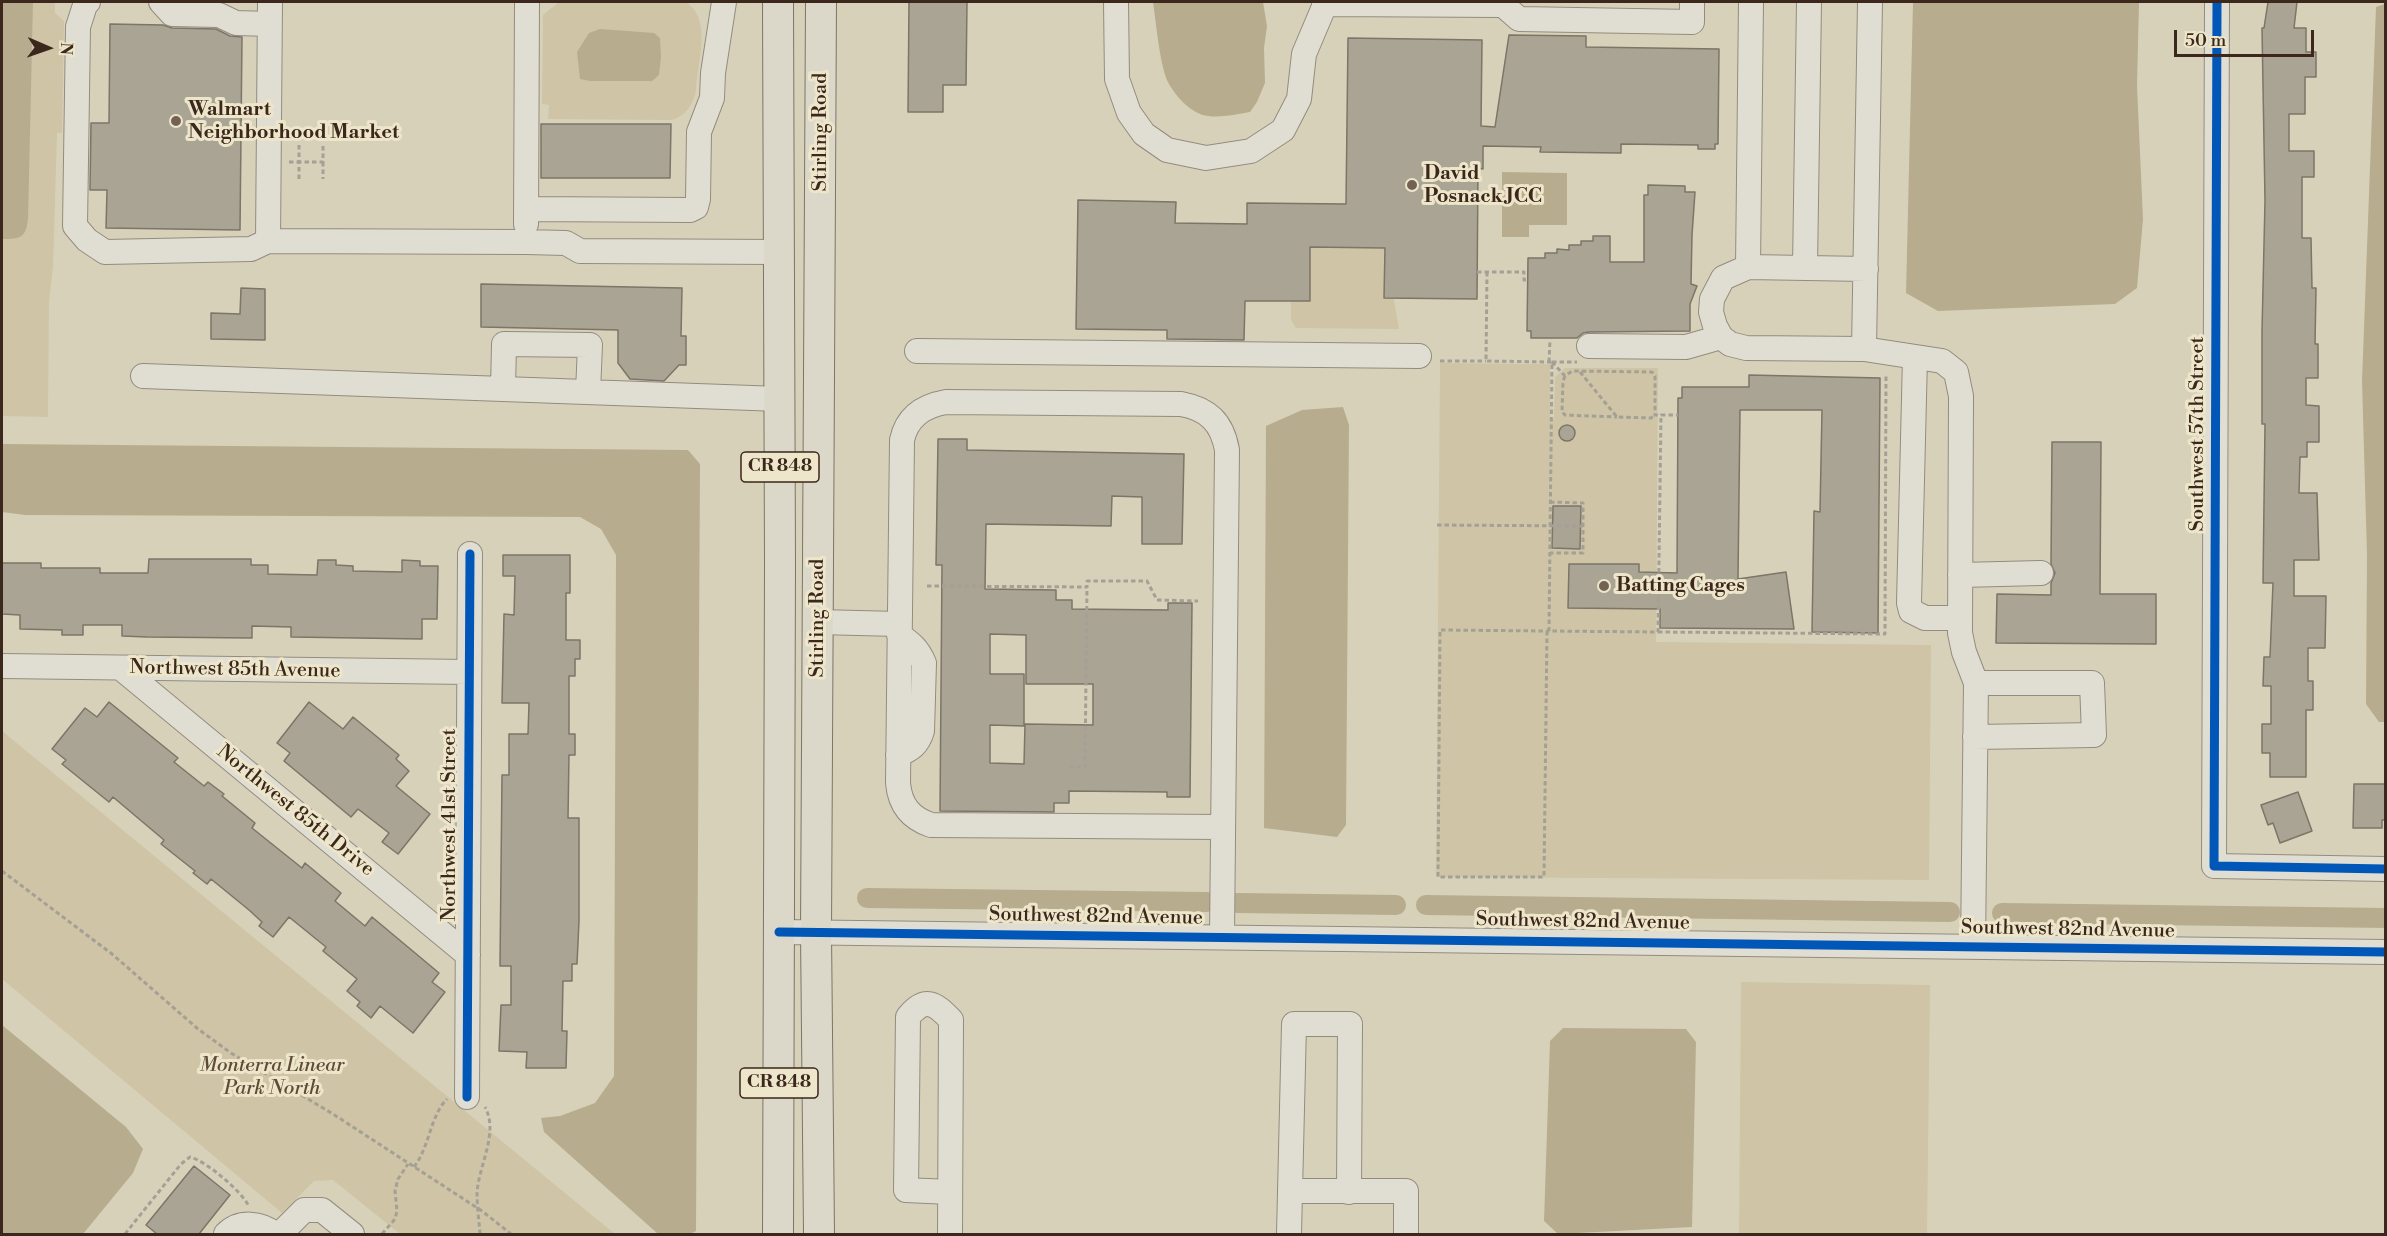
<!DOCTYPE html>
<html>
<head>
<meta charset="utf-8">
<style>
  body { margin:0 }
  #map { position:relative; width:2387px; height:1236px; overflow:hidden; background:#d8d1ba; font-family:"Libre Bodoni",serif }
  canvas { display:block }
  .frame { position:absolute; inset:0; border:3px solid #3b271b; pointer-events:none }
  .north { position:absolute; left:18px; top:18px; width:60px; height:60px; -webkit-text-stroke:4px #eee6ca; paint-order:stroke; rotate:92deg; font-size:16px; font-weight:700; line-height:24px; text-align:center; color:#3b271b }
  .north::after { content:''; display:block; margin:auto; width:21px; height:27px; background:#3b271b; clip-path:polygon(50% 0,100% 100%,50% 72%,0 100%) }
  .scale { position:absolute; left:2174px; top:30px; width:140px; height:27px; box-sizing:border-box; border:3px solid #3b271b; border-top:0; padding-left:8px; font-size:18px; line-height:21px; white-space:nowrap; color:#3b271b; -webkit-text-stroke:4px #eee6ca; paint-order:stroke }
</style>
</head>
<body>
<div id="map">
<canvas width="2387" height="1236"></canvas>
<div class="frame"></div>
<div class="north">N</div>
<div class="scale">50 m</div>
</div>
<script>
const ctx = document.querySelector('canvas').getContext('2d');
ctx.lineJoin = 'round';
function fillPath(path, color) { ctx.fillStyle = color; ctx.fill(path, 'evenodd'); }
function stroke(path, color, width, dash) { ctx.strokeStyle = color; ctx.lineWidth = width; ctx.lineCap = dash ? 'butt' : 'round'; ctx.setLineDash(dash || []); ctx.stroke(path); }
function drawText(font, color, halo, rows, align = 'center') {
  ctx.font = font + ' "Libre Bodoni",serif'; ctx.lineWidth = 6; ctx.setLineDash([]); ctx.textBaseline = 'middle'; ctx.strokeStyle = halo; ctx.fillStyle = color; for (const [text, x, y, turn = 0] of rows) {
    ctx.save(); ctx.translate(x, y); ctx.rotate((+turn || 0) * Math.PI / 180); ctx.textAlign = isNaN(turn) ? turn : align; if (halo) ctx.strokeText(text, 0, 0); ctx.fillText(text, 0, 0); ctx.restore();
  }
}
fillPath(new Path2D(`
  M2 2H55V13L64 21 62 133H57L53 267 49 301 48 417 2 416Z
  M559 2H686C713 20 697 62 696 91 693 104 686 116 672 120L548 119 549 105 542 104 543 15Z
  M1310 247 1385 248 1399 329 1296 328 1291 320V301H1310Z
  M1440 363 1550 364V418L1554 419 1555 377 1565 368H1658L1656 642 1931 645 1929 880 1436 877Z
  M2 731 615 1234H400L333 1180 314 1181 282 1213 2 979Z
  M1741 982 1930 985 1927 1234H1739Z`), '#cfc4a5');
fillPath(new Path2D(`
  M2 2H33L28 219C26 238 20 239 2 239Z
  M1153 2H1263L1267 26 1264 48 1265 83 1257 102 1250 112C1236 114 1222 118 1208 116 1192 114 1177 98 1169 84 1160 69 1156 21 1153 2Z
  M1913 2H2139L2137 86 2143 219 2137 288 2115 304 1938 311 1906 293Z
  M2385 4 2386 722H2379L2366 704 2367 555 2362 381 2376 7Z
  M600 29 654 33 660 38 661 57 659 75 652 81H590L580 79 577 52 589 33Z
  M1502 172 1567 173V225H1529V237H1502Z
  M1343 407 1349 425 1346 825 1337 837 1264 828 1266 426 1302 410Z
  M2 444 688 450 700 464 696 1231 690 1234H658L544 1132 541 1118 560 1116 595 1103 614 1076 616 555 601 529 580 517 25 515 2 512Z
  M2 1025 126 1127 143 1149 133 1173 83 1234H2Z
  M1563 1028 1686 1029 1696 1042 1692 1227 1558 1234 1544 1221 1550 1041Z`), '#b8ac8e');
stroke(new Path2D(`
  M867 898 1207 902
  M1237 903 1396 905
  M1426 905 1950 912
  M2002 913 2386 918`), '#b8ac8e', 20);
const building = new Path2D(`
  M909 2H967L966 85H943V112H908Z
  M2268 2H2297L2294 28H2306V52H2316V77H2305V114H2289V151H2314V177H2302V238H2311L2312 288H2316L2315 344H2318V378H2306V405L2319 406V442H2307V457H2300L2299 493H2317L2319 560H2294V596H2326L2325 648H2308V681H2313V710H2306V777H2270V753H2262V724H2271V686H2263L2264 657H2270L2273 583H2263L2265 424H2262V331L2265 201 2262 28H2264Z
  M110 24 163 25 172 28 216 29 230 36 242 37 240 230 106 228 107 190H90L91 123H109Z
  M1509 35 1586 36V47L1719 49 1718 144H1715V149H1698V145L1621 144V153L1540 152 1541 147 1483 146V169L1478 168 1477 299 1384 298 1385 248 1310 247V301H1245L1244 340 1167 339V330L1076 329 1078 200 1176 202 1175 223 1247 224V203L1346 204 1348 38 1482 40 1481 126 1495 127Z
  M541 124H671L670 178H541Z
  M1648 185 1685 186V192H1695L1692 235 1691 284 1697 286 1690 304V331L1589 332 1583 333 1577 338H1531V331H1527L1528 258H1545V253H1557V249L1569 250V245H1581V241H1593V236H1610V262H1644V195H1648Z
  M481 284 682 288 681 336H686V365H679L664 381 630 379 618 363V330L481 327Z
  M241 288 265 289V340L211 339V313L240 314Z
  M1749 375 1880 378 1878 633 1812 632 1814 511 1820 512 1822 410H1740L1738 579 1786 572 1794 629 1660 628V609L1568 608 1569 564H1639V572L1677 573 1678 398H1682V387H1749Z
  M1559 433a8 8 0 1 1 16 0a8 8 0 1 1-16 0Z
  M938 439H967V450L1184 454 1182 544H1142V497L1112 496 1111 526 986 524 985 589 1056 590V600H1072V609L1168 610V603H1192L1190 797H1167V792L1069 791V803H1054V812L940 811 942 565H936ZM990 634 1026 635V684H1093V725L1025 724 1024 764 990 763V725L1024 726V674H990Z
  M2052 442H2101L2100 594H2156V644L1996 643 1997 594 2051 595V583L2055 573 2051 564Z
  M1553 506H1581L1580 549 1552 548Z
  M503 555H570V593H566V640H580V659H575V676H569V734H575V755H569L568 818H579V921L577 964H572V981H563L562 1031H567L566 1068H526L527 1052 499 1051 501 1005H511V966H500L502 775H509V734H528L529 703H502L504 614 514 615 515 576H503Z
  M149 559H251V565H268V574L317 575 318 560H336V565L353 566V571L402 572V560L420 561V566H438L437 619H422V639L291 637V627L252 626V638L147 637 122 636V625H83V635H62V630L20 629V615L2 614V563H41V568H100V573H148Z
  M109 702 178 758 174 762 204 786 208 782 224 794 222 796 255 823 252 828 302 868 305 863 341 893 335 901 365 926 372 917 439 973 432 982 445 992 413 1033 380 1006 371 1018 357 1006 360 1002 347 991 357 979 323 951 326 947 289 917 273 937 259 926 262 922 249 910 211 879 207 884 193 873 195 871 161 844 164 840 113 797 109 802 62 764 66 760 52 749 85 708 97 717Z
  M309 702 343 729 353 717 399 755 396 759 409 771 396 786 430 814 398 854 382 842 389 833 358 809 351 817 284 761 290 753 277 743Z
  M2354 784H2385V820H2382V828H2353Z
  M2298 792 2312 831 2280 843 2273 823 2268 825 2261 805Z
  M194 1166 230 1195 199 1234H157L146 1225Z`);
fillPath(building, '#aaa494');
stroke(building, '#7c7568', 1.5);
const minor = new Path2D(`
  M88 2H86L78 27 75 226 87 240 105 252 251 249 268 241
  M161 2 172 14 219 15 236 23 269 24
  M270 2 268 241 526 242 566 243 580 251 779 252
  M1116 2 1117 79 1129 113 1144 134 1167 150 1206 158 1251 151 1283 130 1299 99 1304 54 1326 2
  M2217 2 2214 866 2386 869
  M1324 4 1503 5 1519 19 1692 22V2
  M526 209 690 210 696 207 698 199 699 132 712 98 713 73 724 2
  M526 224 527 2
  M1748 267 1751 2
  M1805 268 1809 2
  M1866 269 1748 267 1723 278 1712 299 1711 312 1715 326 1721 337 1730 344 1746 348 1864 349 1942 361 1956 372 1961 396 1960 633 1964 652 1976 683 1973 946
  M1589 346 1686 347 1721 337
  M1864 349 1870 2
  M917 351 1419 356
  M1915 357 1909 603 1911 611 1925 618H1960
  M143 376 780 399
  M503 389 504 344 590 345 588 392
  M1960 575 2041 573
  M818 622 898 624
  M2 666 469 672
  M122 669 468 955
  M1975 737 2094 735 2092 683H1976
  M898 755C911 749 918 745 922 731L924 663C918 649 911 643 899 635
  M779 932 2386 952
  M1222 936 1227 450C1222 422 1208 409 1181 404L946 402C923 406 907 417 902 440L898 783C900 805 910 818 931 825L1223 827
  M467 1097 470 554
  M1290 1191H1406V1234
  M226 1234C240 1220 261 1223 275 1234
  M280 1234 304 1210H322L352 1234
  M950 1234 951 1020C935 1003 925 996 908 1017L906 1190 950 1192
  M1289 1234 1294 1024H1350L1349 1192`);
const major = new Path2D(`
  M778 1234 780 564 778 2
  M819 1234 816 932 821 2`);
stroke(minor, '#938c7e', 26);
stroke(major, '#7c7568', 32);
stroke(new Path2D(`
  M289 162H299V144
  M323 162V179
  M299 179V162H323V144
  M1477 272H1524V280H1528
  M1487 272 1486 361 1552 362 1549 631 1658 632 1661 415H1678
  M1440 361H1486
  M1549 362 1550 340
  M1552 362H1577
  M1552 362 1565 376 1572 371 1652 372 1655 376V415H1661
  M1580 372 1617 417 1651 418 1655 415
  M1565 376 1563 381 1562 412 1565 415 1617 417
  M1550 502 1583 503V526
  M1437 525 1583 526V553H1550
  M927 586 1087 587V581H1147L1157 600 1198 601
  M1547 631 1544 877H1438L1440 630 1549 631
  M1658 632 1885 634 1886 374
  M1069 767H1085L1087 587
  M2 871 112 954 198 1029 231 1053 333 1114 482 1211 511 1234
  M414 1167C430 1146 430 1116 447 1099
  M125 1234 181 1164 190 1157C205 1160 242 1192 248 1205
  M382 1234 395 1219 397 1211 395 1191 398 1179 408 1164
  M480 1234C479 1221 477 1206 477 1193 479 1164 499 1133 485 1107`), '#a4a095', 3, [4.5, 3]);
stroke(minor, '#e0ded2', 24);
stroke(major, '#dbd7c9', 30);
stroke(new Path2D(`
  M2217 2 2214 866 2386 869
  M779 932 2386 952
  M467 1097 470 554`), '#0057b8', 9);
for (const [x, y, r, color] of [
  [176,121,6,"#726253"],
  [1412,185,6,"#726253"],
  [1604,586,6,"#726253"]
]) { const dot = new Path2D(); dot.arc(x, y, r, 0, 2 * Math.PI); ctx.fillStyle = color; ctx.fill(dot); stroke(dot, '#eee6ca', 2); }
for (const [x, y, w] of [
  [780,467,78],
  [779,1083,78]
]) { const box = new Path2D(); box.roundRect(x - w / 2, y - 15, w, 30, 4.5); ctx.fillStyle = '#eee6ca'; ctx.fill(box); stroke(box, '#3b271b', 1.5); }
drawText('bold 18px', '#3b271b', null, [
  ["CR 848",780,467],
  ["CR 848",779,1083]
]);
drawText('bold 20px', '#3b271b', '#eee6ca', [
  ["Walmart",188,110],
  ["Neighborhood Market",188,133],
  ["David",1424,174],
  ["Posnack JCC",1424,197],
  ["Batting Cages",1616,586]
], 'left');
drawText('20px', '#3b271b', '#eee6ca', [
  ["Stirling Road",821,132,-90],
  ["Southwest 57th Street",2198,434,-90],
  ["Stirling Road",818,618,-90],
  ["Northwest 85th Avenue",235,670,1],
  ["Northwest 85th Drive",295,811,39],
  ["Northwest 41st Street",450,825,-90],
  ["Southwest 82nd Avenue",1096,917,1],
  ["Southwest 82nd Avenue",1583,922,1],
  ["Southwest 82nd Avenue",2068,930,1]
]);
drawText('italic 20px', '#5e4c39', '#eee6ca', [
  ["Monterra Linear",272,1066],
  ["Park North",272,1089]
]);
</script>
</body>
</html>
